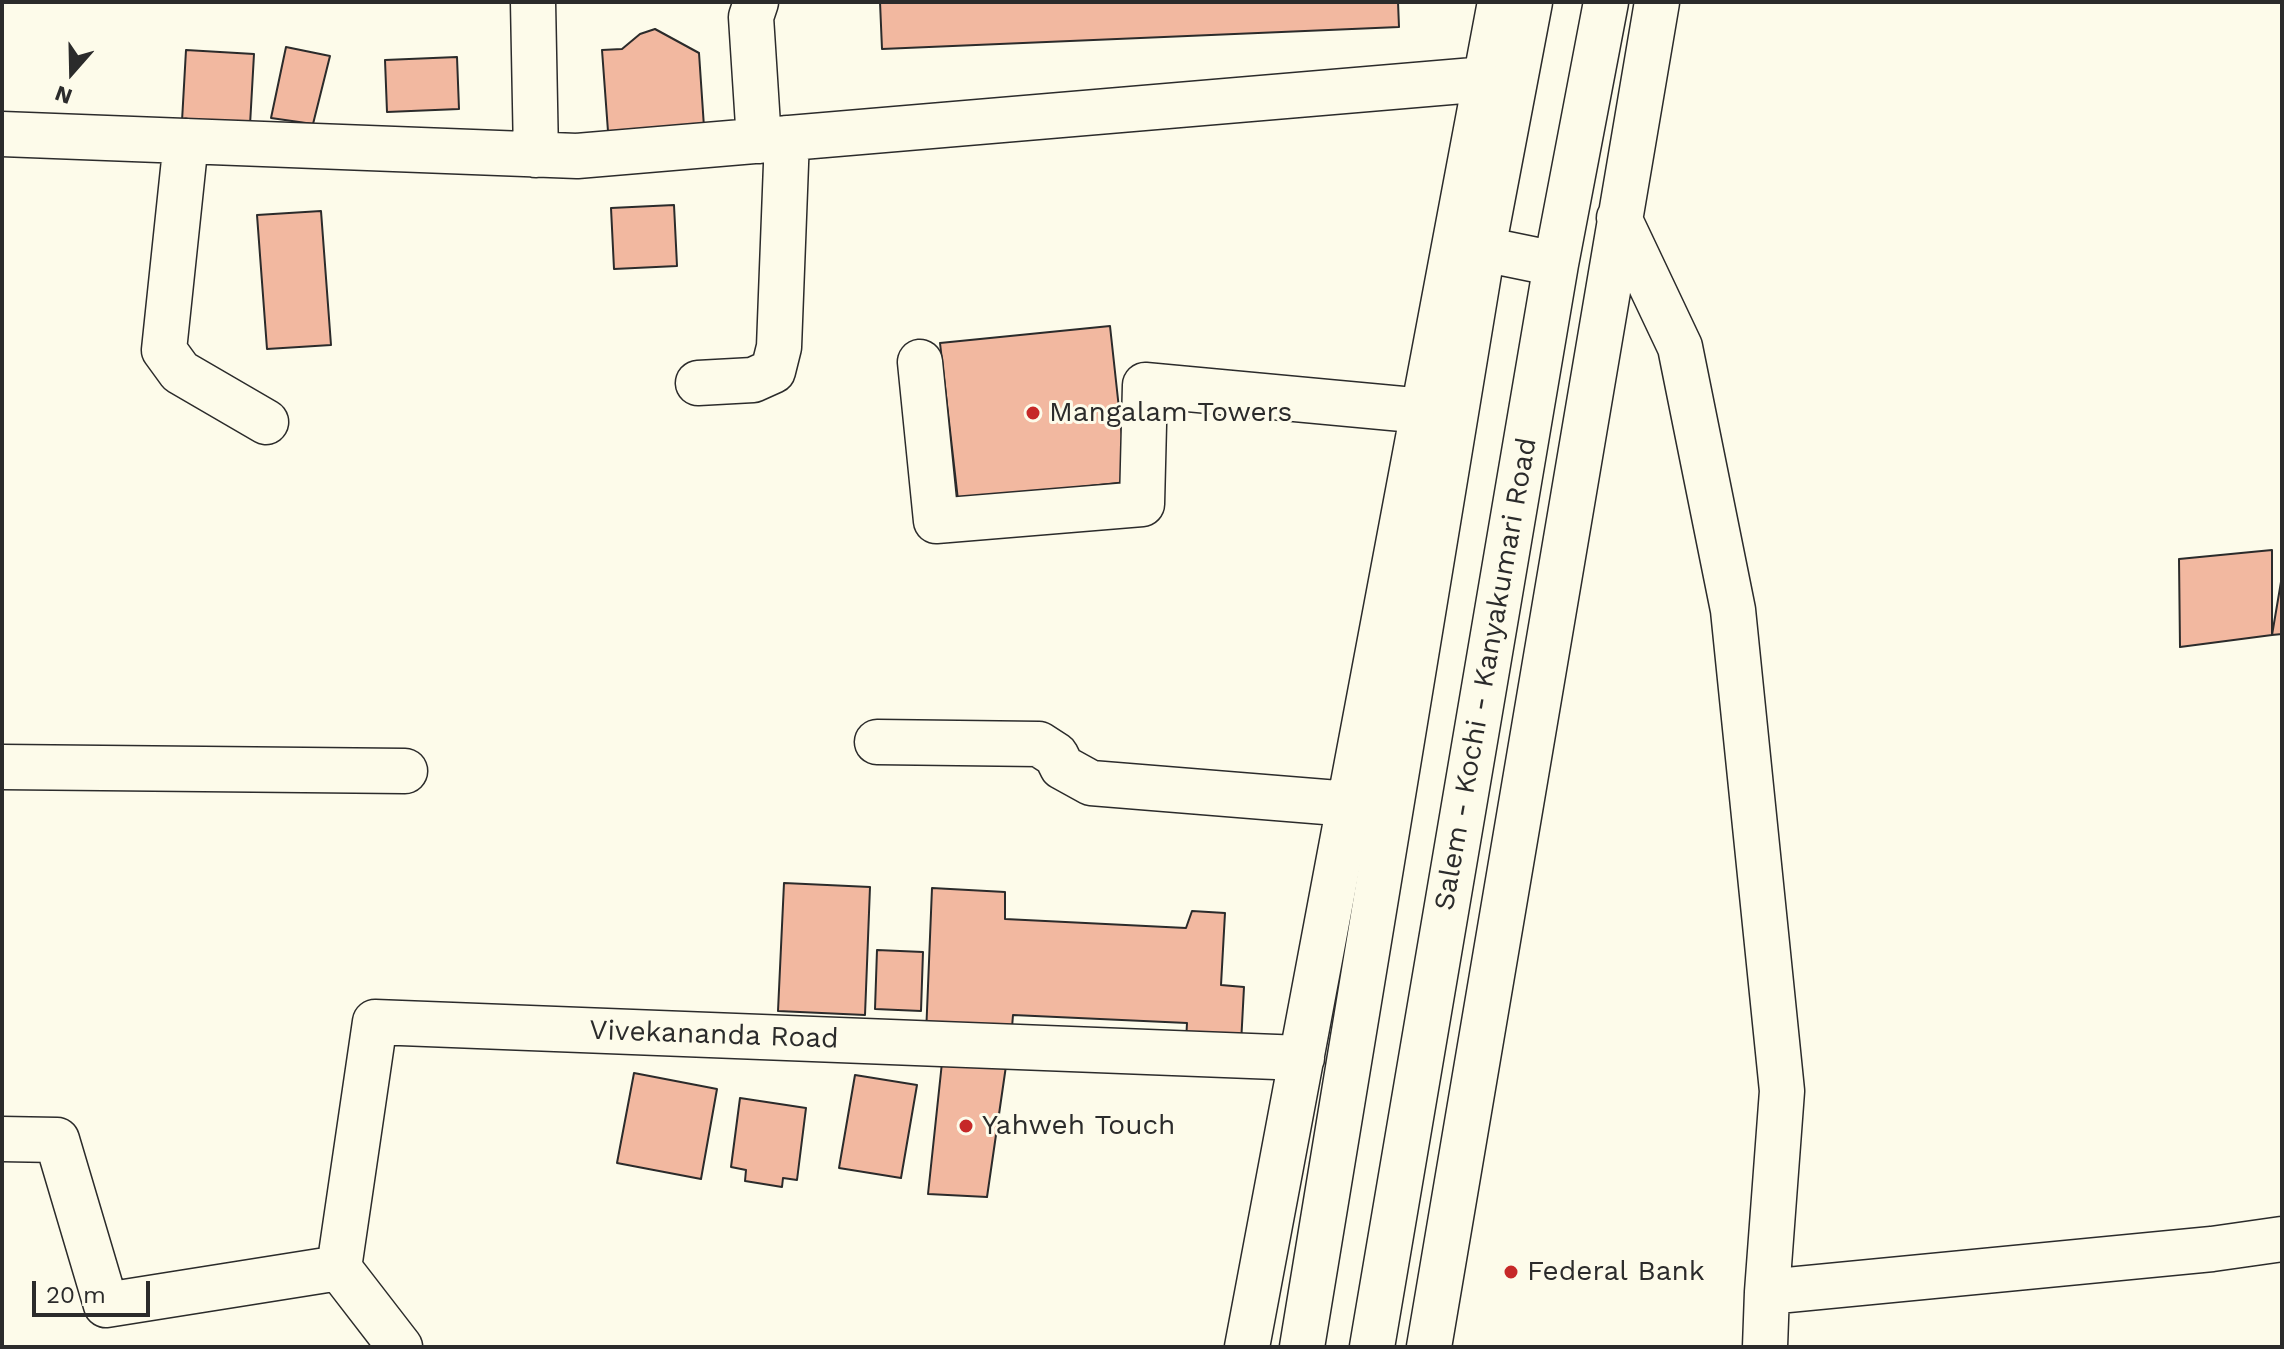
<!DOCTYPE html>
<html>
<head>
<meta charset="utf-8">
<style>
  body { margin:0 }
  #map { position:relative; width:2284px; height:1349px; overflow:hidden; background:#fdfbea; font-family:"Work Sans",sans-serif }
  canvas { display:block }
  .frame { position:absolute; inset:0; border:4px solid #2b2b2b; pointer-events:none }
  .north { position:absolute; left:32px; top:32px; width:80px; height:80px; -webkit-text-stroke:6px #fdfbea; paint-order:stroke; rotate:200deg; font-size:22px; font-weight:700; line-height:32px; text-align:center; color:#2b2b2b }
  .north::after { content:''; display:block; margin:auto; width:28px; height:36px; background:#2b2b2b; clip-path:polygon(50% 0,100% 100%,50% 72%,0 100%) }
  .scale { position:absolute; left:32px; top:1281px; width:118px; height:36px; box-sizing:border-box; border:4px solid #2b2b2b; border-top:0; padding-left:10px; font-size:24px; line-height:28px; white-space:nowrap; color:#2b2b2b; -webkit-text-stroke:6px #fdfbea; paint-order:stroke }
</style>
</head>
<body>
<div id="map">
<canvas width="2284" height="1349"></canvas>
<div class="frame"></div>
<div class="north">N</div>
<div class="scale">20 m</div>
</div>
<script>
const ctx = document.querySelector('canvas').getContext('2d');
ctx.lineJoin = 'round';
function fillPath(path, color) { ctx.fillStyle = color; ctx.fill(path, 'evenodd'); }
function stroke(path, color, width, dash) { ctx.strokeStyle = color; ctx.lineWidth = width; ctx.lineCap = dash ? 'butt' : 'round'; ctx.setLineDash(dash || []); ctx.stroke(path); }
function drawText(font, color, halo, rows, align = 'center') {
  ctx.font = font + ' "Work Sans",sans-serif'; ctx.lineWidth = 6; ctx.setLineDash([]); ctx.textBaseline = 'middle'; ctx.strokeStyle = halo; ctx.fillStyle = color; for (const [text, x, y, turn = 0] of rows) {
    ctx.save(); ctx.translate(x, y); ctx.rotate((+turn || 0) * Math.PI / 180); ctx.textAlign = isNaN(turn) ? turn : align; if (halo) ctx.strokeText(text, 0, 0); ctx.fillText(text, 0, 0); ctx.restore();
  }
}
const building = new Path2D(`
  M880 2H1398L1399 27 882 49Z
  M655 29 699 53 704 127 609 145 602 50 622 49 640 34Z
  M286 47 330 56 313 124 271 118Z
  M186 50 254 54 250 125 182 121Z
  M457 57 459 109 387 112 385 60Z
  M674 205 677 266 614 269 611 208Z
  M321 211 331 345 267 349 257 215Z
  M1110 326 1127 482 958 500 940 343Z
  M2272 550V635L2180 647 2179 559Z
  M2282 576V634L2272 635Z
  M784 883 870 887 865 1015 778 1011Z
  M932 888 1005 892V919L1186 928 1192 911 1225 913 1221 985 1244 987 1241 1044 1186 1042 1187 1023 1013 1015 1011 1040 926 1035Z
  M877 950 923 952 921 1011 875 1009Z
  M943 1053 1007 1059 987 1197 928 1194Z
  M634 1073 717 1089 701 1179 617 1163Z
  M855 1075 917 1085 901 1178 839 1168Z
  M740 1098 806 1108 797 1180 783 1178 782 1187 745 1181 746 1170 731 1167Z`);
fillPath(building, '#f2b8a0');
stroke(building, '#2b2b2b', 2);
const minor = new Path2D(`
  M533 2 536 155
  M756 2 751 17 759 141
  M2 134 577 156 1486 79
  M186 141 164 350 180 372 266 422
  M1619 218 1680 347 1733 610 1782 1091 1767 1292 1765 1347
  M920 362 936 521 1142 504 1145 385 1424 411
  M698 383 753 380 773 371 779 347 787 138
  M877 742 1039 744 1056 755 1062 767 1091 783 1350 804
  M2 767 405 771
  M2 1139 57 1140 106 1305 339 1268 400 1347
  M339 1268 375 1022 1302 1058
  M1767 1292 2212 1249 2282 1239
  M1247 1347 1500 2
  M1429 1347 1657 2`);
const highway = new Path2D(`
  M1483 249 1556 264
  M1302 1347 1483 249 1530 2
  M1372 1347 1556 264 1606 2`);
stroke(minor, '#2b2b2b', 47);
stroke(highway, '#2b2b2b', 47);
stroke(minor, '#fdfbea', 44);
stroke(highway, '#fdfbea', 44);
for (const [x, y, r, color] of [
  [1033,413,8,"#c62828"],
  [966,1126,8,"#c62828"],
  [1511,1272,8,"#c62828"]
]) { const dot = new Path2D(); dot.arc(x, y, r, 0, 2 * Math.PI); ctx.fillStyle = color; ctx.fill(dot); stroke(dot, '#fdfbea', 3); }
drawText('28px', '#2b2b2b', '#fdfbea', [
  ["Mangalam Towers",1049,413],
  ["Yahweh Touch",982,1126],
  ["Federal Bank",1527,1272]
], 'left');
drawText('28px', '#2b2b2b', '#fdfbea', [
  ["Salem - Kochi - Kanyakumari Road",1486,674,-80],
  ["Vivekananda Road",714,1035,2]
]);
</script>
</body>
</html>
